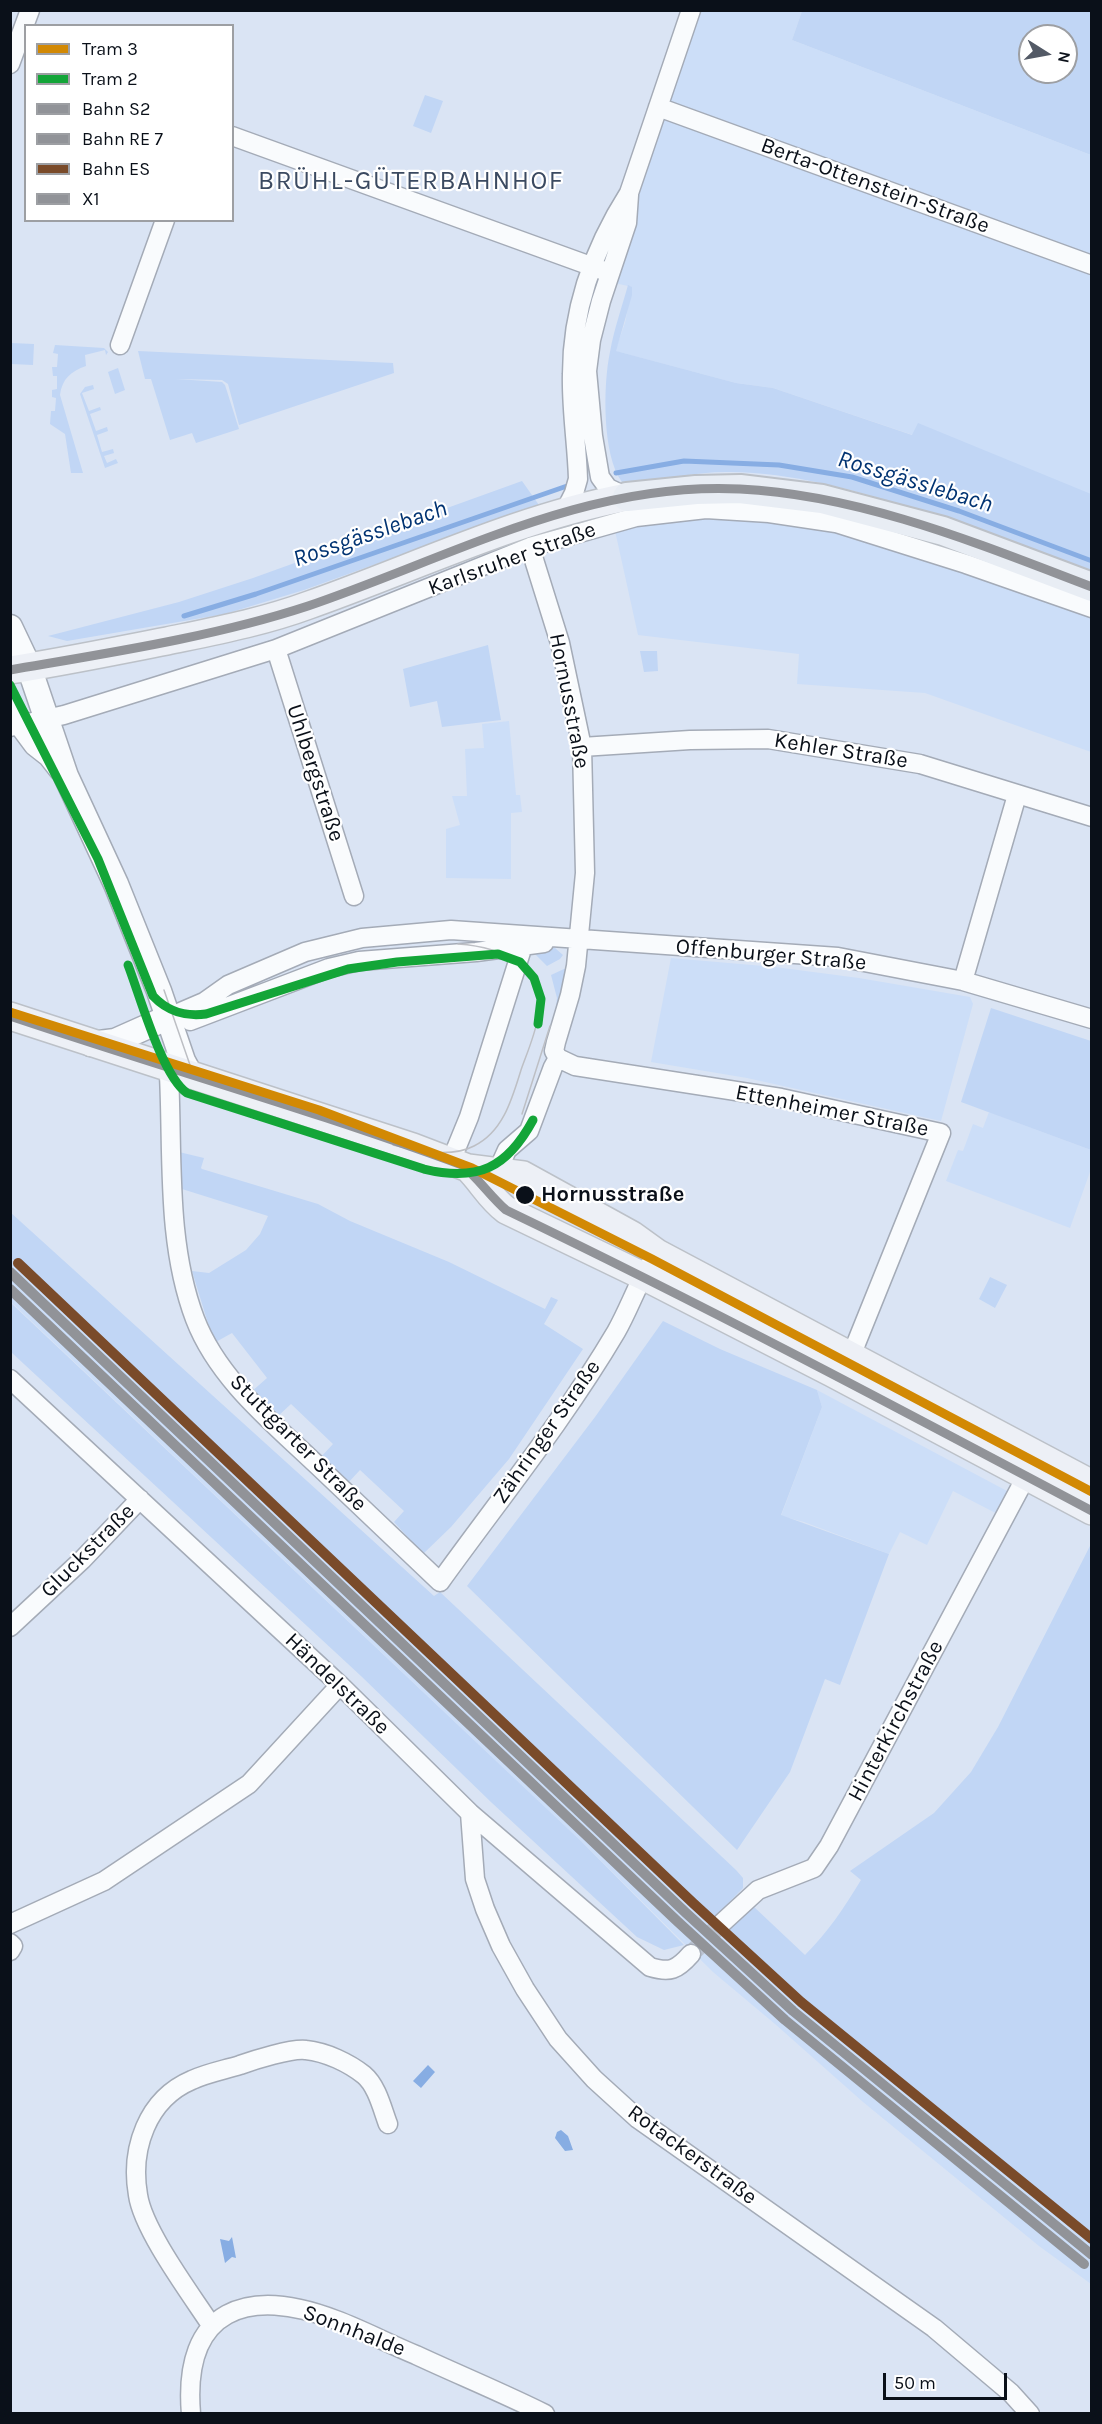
<!DOCTYPE html>
<html>
<head>
<meta charset="utf-8">
<style>
  body { margin:0 }
  #map { position:relative; width:1102px; height:2424px; overflow:hidden; background:#dae4f4; font-family:Karla,sans-serif }
  canvas { display:block }
  .frame { position:absolute; inset:0; border:12px solid #0a1019; pointer-events:none }
  .legend { position:absolute; left:24px; top:24px; width:210px; height:198px; box-sizing:border-box; background:#fff; border:2px solid #9d9fa3; margin:0; padding:8px 10px; list-style:none; font-size:18px; color:#0a1019 }
  .legend li { display:flex; align-items:center; gap:12px; height:30px }
  .legend b { width:30px; border:2px solid #9d9fa3 }
  .north { position:absolute; left:1018px; top:24px; width:60px; height:60px; box-sizing:border-box; background:#fff; border:2px solid #9d9fa3; border-radius:50%; rotate:101deg; font-size:16px; font-weight:700; line-height:24px; text-align:center; color:#0a1019 }
  .north::after { content:''; display:block; margin:auto; width:21px; height:27px; background:#535a66; clip-path:polygon(50% 0,100% 100%,50% 72%,0 100%) }
  .scale { position:absolute; left:883px; top:2373px; width:124px; height:27px; box-sizing:border-box; border:3px solid #0a1019; border-top:0; padding-left:8px; font-size:18px; line-height:21px; white-space:nowrap; color:#0a1019; -webkit-text-stroke:4px #fff; paint-order:stroke }
</style>
</head>
<body>
<div id="map">
<canvas width="1102" height="2424"></canvas>
<div class="frame"></div>
<ul class="legend">
<li><b style="height:8px;background:#d28904"></b>Tram 3</li>
<li><b style="height:8px;background:#13a538"></b>Tram 2</li>
<li><b style="height:8px;background:#919398"></b>Bahn S2</li>
<li><b style="height:8px;background:#919398"></b>Bahn RE 7</li>
<li><b style="height:8px;background:#7a4b2a"></b>Bahn ES</li>
<li><b style="height:8px;background:#919398"></b>X1</li>
</ul>
<div class="north">N</div>
<div class="scale">50 m</div>
</div>
<script>
const ctx = document.querySelector('canvas').getContext('2d');
ctx.lineJoin = 'round';
function fillPath(path, color) { ctx.fillStyle = color; ctx.fill(path, 'evenodd'); }
function stroke(path, color, width, dash) { ctx.strokeStyle = color; ctx.lineWidth = width; ctx.lineCap = dash ? 'butt' : 'round'; ctx.setLineDash(dash || []); ctx.stroke(path); }
function drawText(font, color, halo, rows, align = 'center') {
  ctx.font = font + ' Karla,sans-serif'; ctx.lineWidth = 4.5; ctx.setLineDash([]); ctx.textBaseline = 'middle'; ctx.strokeStyle = halo; ctx.fillStyle = color; for (const [text, x, y, turn = 0] of rows) {
    ctx.save(); ctx.translate(x, y); ctx.rotate((+turn || 0) * Math.PI / 180); ctx.textAlign = isNaN(turn) ? turn : align; if (halo) ctx.strokeText(text, 0, 0); ctx.fillText(text, 0, 0); ctx.restore();
  }
}
fillPath(new Path2D(`
  M687 11H802L792 40 1091 155V495L773 388 736 383 615 351 625 323 632 287 585 276 656 100Z
  M672 503 939 541 1091 597V752L925 693 797 684 799 654 638 635 612 517Z
  M509 721 516 795H520L522 812 511 813V879L446 878V829L460 825 452 796H467L465 749 484 748 482 724Z
  M671 958 775 967 859 978 970 997 973 1004 941 1121 747 1078 651 1062Z
  M989 1112 1091 1150V1169L1070 1228 946 1181 958 1150 963 1151 973 1124 983 1128Z
  M10 1258 739 1945 985 2157 1091 2245V2284L1039 2246 863 2102 775 2024 713 1972 581 1841 11 1302Z
  M817 1390 1024 1500 1011 1521 953 1491 927 1545 900 1532 889 1554 804 1522 781 1516 822 1407Z`), '#ccdef8');
fillPath(new Path2D(`
  M802 11H1091V155L792 40ZM1030 36H1066V72H1030Z
  M425 95 443 101 431 133 413 126Z
  M628 285 632 287V295L616 351 736 383 773 388 912 435 918 423 1091 494V577C980 535 851 474 731 472 700 471 667 479 636 483L622 482C602 456 603 384 610 352 614 329 622 307 628 285Z
  M11 343 34 344 33 365 11 364Z
  M55 345 104 348 108 352 106 355 105 350 85 355 86 366C71 371 62 379 60 395L83 473H71L65 434 50 424 51 411H55L56 398 52 397V390L57 389V376H53L52 367H57L58 354 53 353Z
  M138 351 393 363 394 373 239 425 228 384 222 380 176 379 222 382 225 385 239 429 196 443 192 433 170 440 151 379H145Z
  M118 368 125 390 115 394 108 372Z
  M93 385 94 389 82 393 89 411 100 407 101 410 90 414 96 431 107 427 108 431 97 435 102 452 113 449 114 453 104 456 107 463 116 459 118 463 105 468 80 394 85 387Z
  M522 481 539 505 304 590 225 614 67 641 48 636 179 602 253 578Z
  M488 645 501 720 442 727 437 701 410 707 403 669Z
  M640 651H657L658 671 644 672Z
  M549 947 555 948 563 955 560 959 547 966 533 952Z
  M564 969H568L555 1018 557 998 551 975Z
  M991 1008 1091 1041V1150L961 1102Z
  M179 1152 204 1158 201 1168 202 1169 318 1204 350 1221 449 1262 545 1309 551 1297 558 1300 544 1324 583 1349 509 1459 451 1527 423 1554 394 1522 404 1511 360 1470 347 1484 320 1458 333 1444 291 1404 277 1417 250 1393 267 1378 232 1333 214 1343 192 1271 209 1273 246 1250 260 1234 268 1216 182 1189Z
  M10 1212 434 1596 440 1592 736 1870 743 1878V1888L713 1919 404 1631 11 1258Z
  M990 1277 1007 1285 995 1308 979 1299Z
  M10 1302 581 1841 684 1945 664 1950 637 1937 492 1803 361 1676 11 1352Z
  M663 1321 720 1349 817 1390 822 1407 781 1515 889 1554 840 1685 825 1679 790 1772 737 1850 467 1586 595 1417Z
  M1091 1544V2245L985 2157 726 1933 753 1906 805 1955C828 1932 844 1908 861 1880L850 1871 934 1813 971 1772 998 1727Z`), '#c1d6f5');
fillPath(new Path2D(`
  M428 2065 435 2072 421 2088 413 2081Z
  M561 2130 568 2136 573 2150 565 2151 555 2138 557 2132Z
  M232 2237 236 2258 232 2257 225 2263 220 2239 229 2241Z`), '#87ade3');
stroke(new Path2D(`
  M616 473 684 461 779 465 852 477 959 511 1092 561
  M184 616 256 594 567 486`), '#87ade3', 5);
stroke(new Path2D(`
  M691 1954 722 1923`), '#bbc4d3', 18, [18, 9]);
const minor = new Path2D(`
  M10 64 30 10
  M658 107 1092 265
  M232 136 610 273
  M120 345 165 220
  M627 497 608 488 600 477 593 436 587 371 591 340 601 301 627 223 629 195
  M565 511 574 493 578 479C577 444 571 409 572 374 572 308 594 248 629 193L691 10
  M530 547 560 643 582 747 585 873 576 966 570 995 556 1042 554 1051 558 1058
  M276 649 354 896
  M10 727 64 715 276 649 530 547 636 517 706 509 769 513 836 523 966 564 1092 608
  M582 747 690 740 768 739 920 764 1092 817
  M963 981 1017 795
  M169 1017 204 1002 228 985 305 952 362 938 451 930 838 957 963 981 1092 1019
  M190 1021 329 968 359 961 476 952 544 943
  M558 1058 575 1066 781 1098 941 1133 851 1356
  M173 1060 169 1075C173 1155 166 1243 195 1319 218 1379 272 1422 317 1465 358 1504 399 1543 440 1582 499 1500 564 1420 616 1332 628 1311 636 1288 648 1267
  M451 1161 469 1117 526 936
  M493 1181 507 1150 529 1131 553 1067 558 1058
  M10 1379 340 1685 470 1813 650 1967C670 1973 677 1970 691 1954
  M10 1627 82 1560 140 1499
  M470 1813 475 1879 485 1909 501 1946 525 1989 558 2039 594 2079 638 2119 934 2328 1011 2393 1030 2414
  M722 1923 758 1890 814 1868 829 1846 1027 1475
  M10 1924 104 1881 249 1784 340 1685
  M10 1943 13 1946 10 1951
  M211 2325C190 2293 143 2230 138 2195 130 2149 147 2099 192 2080 207 2073 224 2070 240 2065 254 2060 292 2048 306 2050 326 2052 349 2063 364 2075 377 2086 382 2108 388 2124
  M191 2414C182 2308 248 2286 336 2320 363 2330 389 2344 416 2355 459 2375 503 2393 545 2414`);
const secondary = new Path2D(`
  M10 627 29 667 66 776 116 884 159 991 183 1061 190 1074
  M10 709 36 744 50 755 61 769
  M91 1044 115 1041 169 1017`);
const primary = new Path2D(`
  M10 670C63 662 115 651 167 641 215 631 263 622 309 605 414 568 517 518 627 497
  M10 1016 413 1147 468 1168 523 1175 632 1235 657 1253 1092 1484
  M468 1168C482 1182 490 1198 506 1210L643 1276 832 1373 1092 1511`);
const trunk = new Path2D(`
  M627 497 696 490 740 489 822 499 943 531 1092 587`);
stroke(minor, '#a4abb7', 21);
stroke(secondary, '#a4abb7', 27);
stroke(primary, '#bcc1c8', 30);
stroke(trunk, '#bcc1c8', 32);
stroke(minor, '#f9fbfd', 18);
stroke(secondary, '#f9fbfd', 24);
stroke(primary, '#edf0f6', 27);
stroke(trunk, '#e8edf4', 28);
stroke(new Path2D(`
  M164 990 190 1065 198 1072
  M522 1114 550 1026
  M393 1145C417 1151 451 1158 474 1146 503 1132 512 1099 521 1070 527 1053 535 1035 538 1017 546 965 501 947 458 944`), '#bdbfc4', 1.5);
stroke(new Path2D(`
  M10 670C108 653 214 637 308 606 449 558 586 481 740 489 862 495 979 544 1092 587
  M10 1016C161 1067 313 1110 462 1165 479 1179 490 1196 506 1210 704 1305 898 1408 1092 1511`), '#919398', 9);
stroke(new Path2D(`
  M10 1272 685 1912 793 2011 1092 2255`), '#919398', 10);
stroke(new Path2D(`
  M10 1289 677 1921 785 2020 1084 2264`), '#919398', 10);
stroke(new Path2D(`
  M18 1263 693 1903 801 2002 1092 2239`), '#7a4b2a', 10);
stroke(new Path2D(`
  M10 1012 319 1110 472 1168 652 1259 1092 1492`), '#d28904', 9);
stroke(new Path2D(`
  M10 685 98 859 153 996C167 1011 186 1017 206 1014L348 969 397 962 498 954 520 962 534 978 541 999 538 1024
  M128 965C140 996 162 1076 187 1093L424 1169C478 1182 507 1168 533 1120`), '#13a538', 9);
for (const [x, y, r, color] of [
  [525,1195,10,"#0a1019"]
]) { const dot = new Path2D(); dot.arc(x, y, r, 0, 2 * Math.PI); ctx.fillStyle = color; ctx.fill(dot); stroke(dot, '#fff', 2); }
drawText('22px', '#0a1019', '#fff', [
  ["Berta-Ottenstein-Straße",875,186,20],
  ["Karlsruher Straße",512,559,-20],
  ["Hornusstraße",569,701,79],
  ["Kehler Straße",841,751,9],
  ["Uhlbergstraße",315,773,72],
  ["Offenburger Straße",771,955,5],
  ["Ettenheimer Straße",832,1111,11],
  ["Zähringer Straße",547,1432,-55],
  ["Stuttgarter Straße",298,1443,45],
  ["Gluckstraße",88,1551,-45],
  ["Händelstraße",337,1684,44],
  ["Hinterkirchstraße",896,1721,-62],
  ["Rotackerstraße",692,2155,36],
  ["Sonnhalde",354,2331,21]
]);
drawText('bold 22px', '#0a1019', '#fff', [
  ["Hornusstraße",541,1195]
], 'left');
drawText('italic 24px', '#013372', '#fff', [
  ["Rossgässlebach",915,482,17],
  ["Rossgässlebach",370,534,-19]
]);
ctx.letterSpacing = '1.5px';
drawText('26px', '#3b4a61', '#fff', [
  ["BRÜHL-GÜTERBAHNHOF",411,182]
]);
ctx.letterSpacing = '0px';
</script>
</body>
</html>
